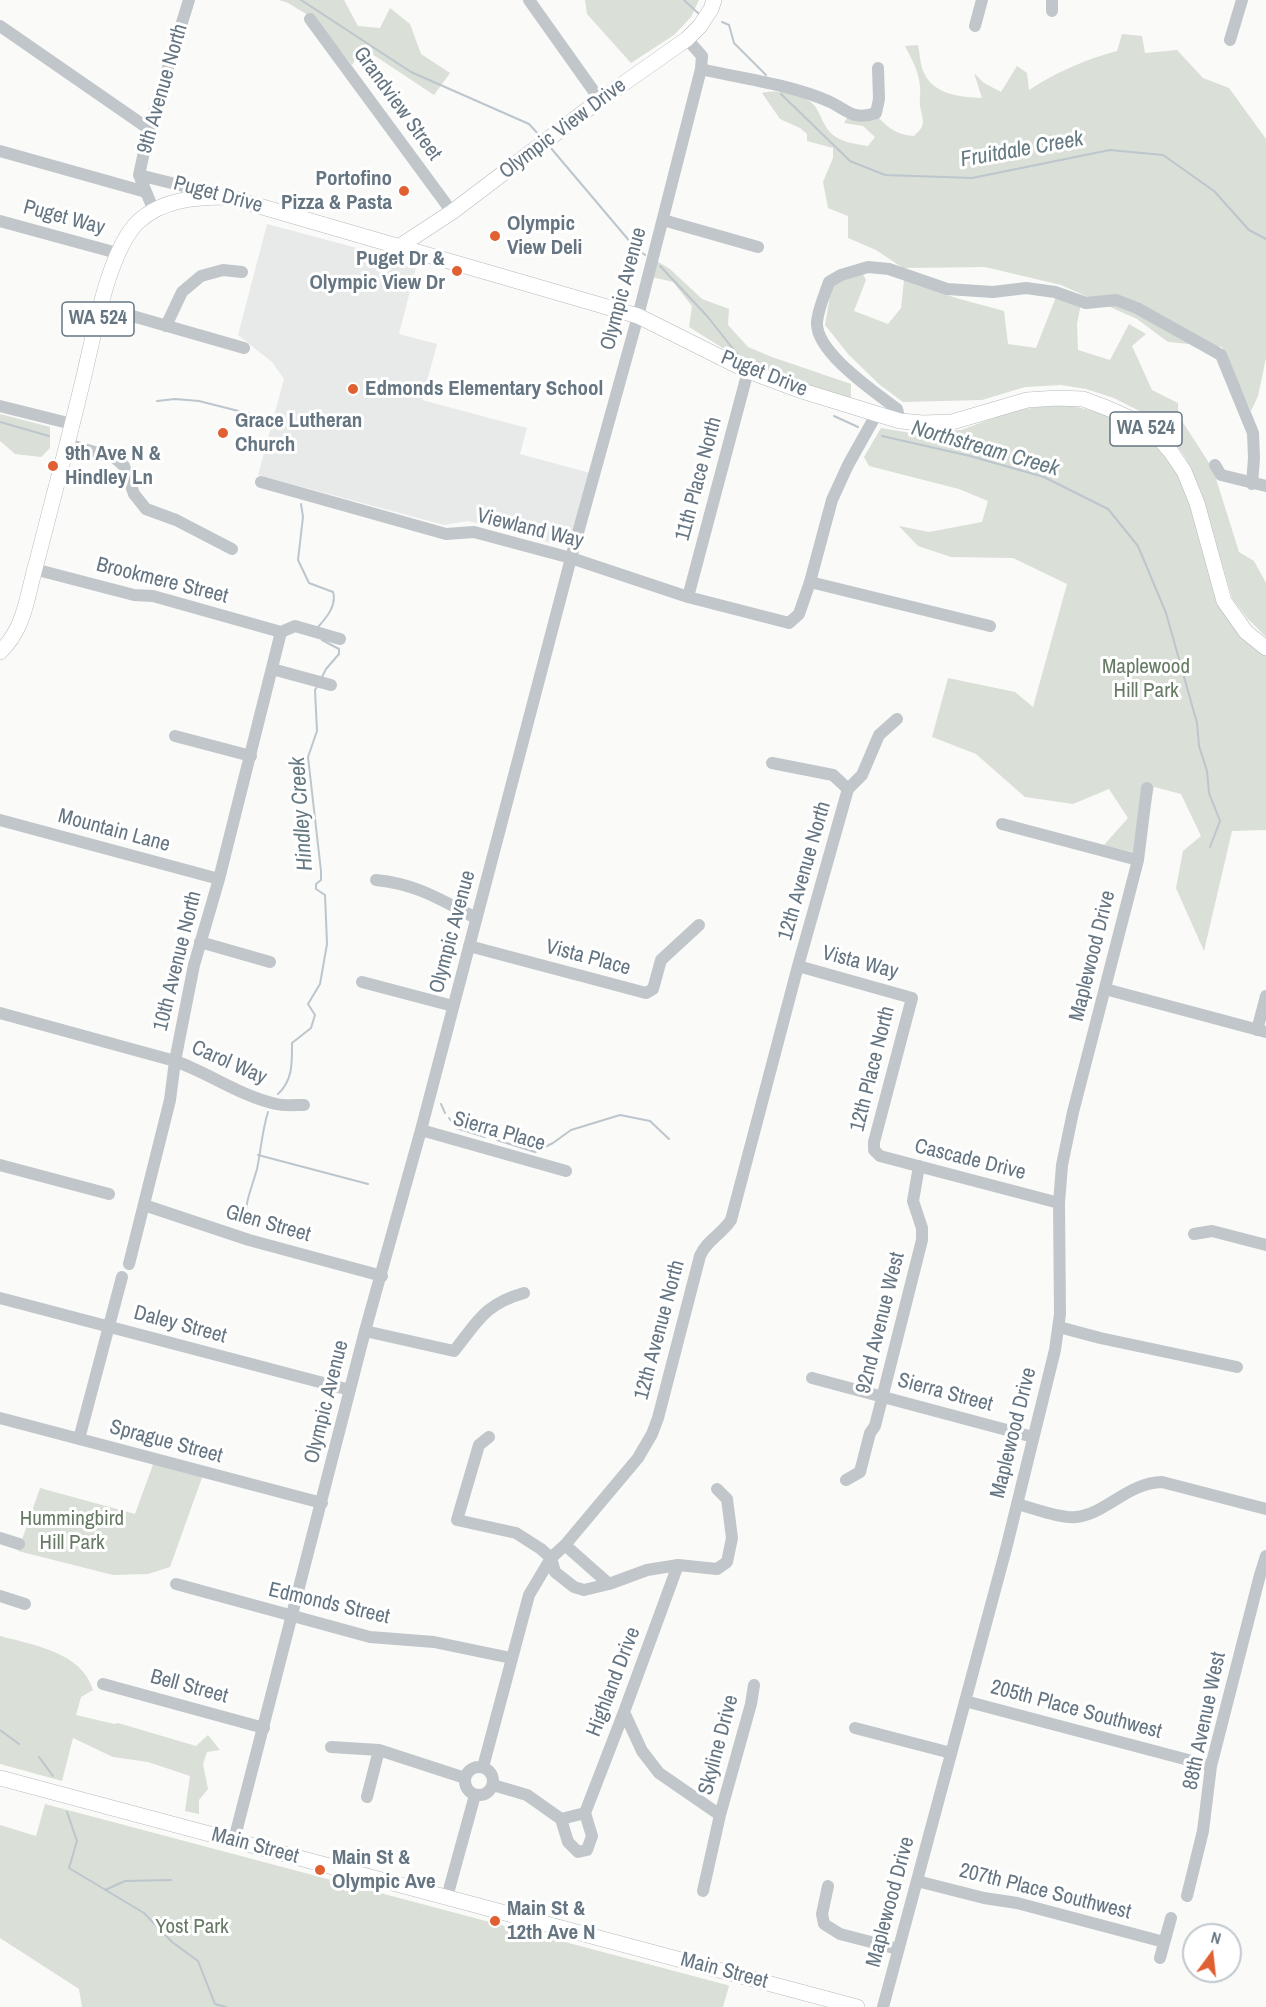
<!DOCTYPE html>
<html>
<head>
<meta charset="utf-8">
<style>
  body { margin:0 }
  #map { position:relative; width:1266px; height:2007px; overflow:hidden; background:#fafaf8; font-family:"Archivo Narrow",sans-serif }
  canvas { display:block }
  .north { position:absolute; left:1182px; top:1923px; width:60px; height:60px; box-sizing:border-box; background:#fff; border:2px solid #c1c8cd; border-radius:50%; rotate:15deg; font-size:16px; font-weight:700; line-height:24px; text-align:center; color:#657582 }
  .north::after { content:''; display:block; margin:auto; width:21px; height:27px; background:#e06031; clip-path:polygon(50% 0,100% 100%,50% 72%,0 100%) }
</style>
</head>
<body>
<div id="map">
<canvas width="1266" height="2007"></canvas>
<div class="north">N</div>
</div>
<script>
const ctx = document.querySelector('canvas').getContext('2d');
ctx.lineJoin = 'round';
function fillPath(path, color) { ctx.fillStyle = color; ctx.fill(path, 'evenodd'); }
function stroke(path, color, width, dash) { ctx.strokeStyle = color; ctx.lineWidth = width; ctx.lineCap = dash ? 'butt' : 'round'; ctx.setLineDash(dash || []); ctx.stroke(path); }
function drawText(font, color, halo, rows, align = 'center') {
  ctx.font = font + ' "Archivo Narrow",sans-serif'; ctx.lineWidth = 6; ctx.setLineDash([]); ctx.textBaseline = 'middle'; ctx.strokeStyle = halo; ctx.fillStyle = color; for (const [text, x, y, turn = 0] of rows) {
    ctx.save(); ctx.translate(x, y); ctx.rotate((+turn || 0) * Math.PI / 180); ctx.textAlign = isNaN(turn) ? turn : align; if (halo) ctx.strokeText(text, 0, 0); ctx.fillText(text, 0, 0); ctx.restore();
  }
}
fillPath(new Path2D(`
  M267 224 417 264 399 334 437 344 422 400 527 428 520 454 590 473 570 548 468 521 444 525 258 475 284 379 272 362 238 335Z`), '#e8e9e9');
fillPath(new Path2D(`
  M279 0H344L358 26 380 28 390 8 410 24 421 54 450 73 434 95 363 48 352 65 316 20 288 3Z
  M585 0H699L691 17 674 35 631 63 587 14Z
  M1122 34 1142 36 1145 53 1177 50 1203 78 1229 88 1266 139V358L1258 396 1251 411 1222 347 1168 342 1137 319 1061 285 985 267 903 268 876 250 848 238V216L828 208 823 182 833 158V148L807 141V134L800 128 780 119 762 93C775 89 801 93 812 103 819 109 822 123 829 131 838 142 855 144 868 146L875 137 863 126 844 123 847 118 878 117C889 129 898 135 914 136 927 124 923 122 920 106 919 100 921 93 920 87 919 71 912 60 905 46L918 45C920 54 920 65 924 73 934 95 961 97 982 98L974 73 984 83 1001 92 1017 66 1027 73 1029 90C1057 72 1084 60 1117 51Z
  M655 260 670 269 702 299 729 309 728 325 748 347 772 357 851 384V398L797 384 742 360 689 327 692 306 673 282 648 276Z
  M863 274 866 280 854 311 888 324 901 308 904 280 956 298 1004 311 1008 344 1036 348 1056 297 1081 303 1077 324 1078 350 1110 360 1129 324 1146 334 1132 346 1152 390 1178 403V415L1213 469 1239 552 1254 561 1266 583V637L1248 619 1232 598 1200 490 1186 459 1169 434 1147 415 1114 398 1086 389 1061 385 1025 387 982 400 903 402 880 385 849 355 825 325 832 284Z
  M1062 403 1112 416 1152 441 1176 470 1193 508 1215 586 1266 655V830L1232 831 1204 951 1176 888 1183 851 1201 836 1181 794 1154 787 1141 854 1104 845 1128 818 1109 789 1073 804 1025 797 976 754 932 737 948 678 1015 692 1033 707 1067 584 1013 558 951 557 918 546 899 526 929 532 982 522 988 501 959 489 869 466 864 457 881 428 911 433 961 430 1013 411Z
  M0 414 50 427V448L41 457 15 454 0 441Z
  M155 1459 204 1472 170 1567 148 1574 113 1575 18 1551 40 1488 135 1514Z
  M0 1636C33 1645 82 1652 93 1690L81 1697 76 1715 114 1724 118 1723 196 1746 208 1735 220 1750 207 1752 203 1764 208 1789 199 1800V1814L185 1811 190 1776 148 1762 113 1757 73 1738 62 1781 0 1764Z
  M45 1804 727 1985 729 1986 723 2007H82L79 1989 0 1938V1825L36 1836Z`), '#dadfd7');
stroke(new Path2D(`
  M301 0 411 72 529 124 540 136
  M684 0 698 13
  M722 22 729 25 734 43 766 75
  M781 94 850 161 885 175 972 178 1110 150 1163 155 1214 191 1249 230 1266 239
  M550 147 632 244 645 255
  M660 266 707 316 738 355
  M157 401 175 399 199 401 270 419
  M834 416 858 427
  M0 422 49 436
  M882 436 970 456 1044 477 1108 509 1138 546 1166 613 1197 723 1199 746 1207 771 1209 793 1220 821 1210 847
  M301 504 303 517 298 560 309 583 333 592C337 605 327 617 318 627
  M321 679 326 669 339 654V649L322 640
  M278 1094C293 1080 292 1063 292 1043L311 1028 315 1015 308 1004 320 984 327 944 325 895 316 889V884L321 880V871L308 757 317 731 315 690 317 687
  M441 1104 445 1113
  M449 1118 456 1128 485 1137
  M497 1140 535 1152 553 1143 571 1130 620 1115 650 1121 669 1139
  M258 1155 368 1184
  M245 1221C245 1202 252 1187 257 1169 261 1150 262 1131 268 1112
  M0 1730 19 1744
  M39 1757 53 1776
  M67 1812 77 1841 69 1868 144 1913 172 1942 198 1961 215 2004 226 2007
  M105 1890 125 1881 171 1880`), '#bcc6cc', 2);
const major = new Path2D(`
  M400 246 452 212 600 100 687 39 700 26 711 9 714 0
  M0 652C26 627 27 594 37 561 52 502 68 443 82 384 93 341 107 252 138 222 162 199 197 197 228 197L638 316 748 371 799 390 900 421 923 423 952 422 1027 400 1057 398 1083 399 1107 408 1132 419 1157 436 1171 452 1184 471 1197 503 1224 601 1246 632 1266 648
  M0 1778 857 2007`);
stroke(major, '#b5babe', 16);
stroke(new Path2D(`
  M529 0 600 100
  M1052 11V0
  M310 19 452 212
  M0 26 149 129
  M975 26 982 0
  M1230 40 1242 0
  M701 69C743 79 789 84 828 101 848 110 853 121 876 113L879 99 878 68
  M0 151 146 192
  M139 175 216 194
  M154 211 139 175 149 129 189 0
  M663 220 758 247
  M0 221 117 253
  M101 307 244 348
  M166 326 182 292 201 276 223 270 242 272
  M0 406 72 424
  M900 421 897 409C875 392 815 352 817 322 818 309 825 294 829 282L841 275 868 267 889 269 947 289 993 292 1026 288 1055 292 1086 303 1116 300 1137 308 1221 355 1253 433 1254 458 1252 484
  M67 444 115 458 124 466 134 494 146 509 176 520 232 549
  M1215 465 1221 475 1266 486
  M261 482 446 534 474 532 571 558 688 597 789 623 799 614 810 582 832 500 848 465 876 415
  M34 569 134 595 153 596 281 632
  M810 582 990 626
  M688 597 748 371
  M281 632 295 626 340 639
  M272 669 331 685
  M175 736 251 756
  M772 763 833 775 848 789
  M0 820 219 879
  M1002 824 1138 860
  M376 880C417 884 441 900 476 918
  M200 942 270 962
  M469 946 646 993 653 989 661 960 699 925
  M798 966 912 998 874 1142V1150L880 1156 1059 1203
  M362 982 453 1006
  M1105 989 1266 1032
  M0 1013 175 1061C209 1073 240 1096 276 1104 284 1106 295 1105 304 1105
  M1257 1030 1266 996
  M421 1130 566 1171
  M0 1165 109 1194
  M144 1205 249 1240 382 1276
  M1194 1234 1212 1231 1266 1245
  M129 1264 170 1100 175 1061 194 965 219 879 281 632
  M0 1298 350 1390
  M1059 1327 1100 1338 1237 1367
  M365 1331 454 1351C478 1321 485 1304 524 1293
  M812 1378 1033 1437
  M0 1418 322 1503
  M489 1437 479 1445 457 1520 516 1533 541 1549 551 1558
  M79 1439 122 1277
  M846 1480 860 1472 870 1433 875 1426 922 1240V1228L913 1201 919 1166
  M1017 1504C1033 1508 1061 1519 1076 1517 1106 1514 1127 1483 1162 1482L1266 1509
  M0 1538 19 1544
  M565 1545 609 1584
  M551 1558 555 1572 574 1587 584 1590 609 1584 647 1570 678 1565 717 1569 727 1562 732 1538 727 1499 717 1489
  M176 1584 370 1637 434 1642 511 1658
  M0 1596 25 1604
  M103 1684 264 1728
  M965 1701 1211 1766
  M624 1712 642 1751 659 1773 720 1815
  M855 1728 951 1753
  M331 1747 379 1750 465 1778
  M465 1781a14 14 0 1 1 28 0a14 14 0 1 1-28 0Z
  M483 1767 529 1595 551 1558 565 1545 638 1458 652 1434 658 1418 700 1256C706 1241 722 1234 731 1220L798 966 848 789 862 775 879 735 897 719
  M493 1785 527 1795 561 1819 585 1813
  M367 1797 379 1750
  M585 1813 624 1712 678 1565
  M561 1819 568 1842 578 1852 587 1850 592 1836 585 1813
  M234 1840 365 1331 421 1130 571 558 638 316 701 69 702 56 687 39
  M917 1881 984 1898 1017 1903 1164 1942
  M828 1886 822 1914 824 1924 840 1934 898 1949
  M703 1891 720 1815 751 1704 754 1685
  M1187 1896 1203 1831 1211 1766 1260 1575 1266 1556
  M447 1897 475 1795
  M1160 1958 1171 1918
  M883 2007 1006 1549 1055 1350 1060 1314 1059 1203 1062 1165 1073 1112 1138 860 1147 788`), '#c1c6ca', 12);
stroke(major, '#fff', 15);
for (const [x, y, r, color] of [
  [404,191,6,"#e06031"],
  [495,236,6,"#e06031"],
  [457,271,6,"#e06031"],
  [353,389,6,"#e06031"],
  [223,433,6,"#e06031"],
  [53,466,6,"#e06031"],
  [320,1870,6,"#e06031"],
  [495,1921,6,"#e06031"]
]) { const dot = new Path2D(); dot.arc(x, y, r, 0, 2 * Math.PI); ctx.fillStyle = color; ctx.fill(dot); stroke(dot, '#fff', 2); }
for (const [x, y, w] of [
  [98,319,72],
  [1146,429,72]
]) { const box = new Path2D(); box.roundRect(x - w / 2, y - 17, w, 34, 4.5); ctx.fillStyle = '#fff'; ctx.fill(box); stroke(box, '#657582', 1.5); }
drawText('bold 20px', '#657582', null, [
  ["WA 524",98,319],
  ["WA 524",1146,429]
]);
drawText('21px', '#657582', '#fff', [
  ["9th Avenue North",163,89,-74],
  ["Grandview Street",397,104,54],
  ["Olympic View Drive",563,129,-37],
  ["Puget Drive",218,195,15],
  ["Puget Way",64,218,15],
  ["Olympic Avenue",624,289,-75],
  ["Puget Drive",764,374,22],
  ["11th Place North",699,479,-75],
  ["Viewland Way",530,529,14],
  ["Brookmere Street",162,581,14],
  ["Mountain Lane",114,831,15],
  ["12th Avenue North",805,871,-74],
  ["Olympic Avenue",453,932,-75],
  ["Maplewood Drive",1093,956,-76],
  ["Vista Place",588,958,15],
  ["10th Avenue North",178,961,-76],
  ["Vista Way",860,963,15],
  ["Carol Way",229,1063,24],
  ["12th Place North",873,1069,-76],
  ["Sierra Place",499,1132,16],
  ["Cascade Drive",970,1160,14],
  ["Glen Street",268,1224,16],
  ["92nd Avenue West",881,1323,-76],
  ["Daley Street",180,1325,15],
  ["12th Avenue North",660,1330,-75],
  ["Sierra Street",945,1393,15],
  ["Olympic Avenue",327,1402,-76],
  ["Maplewood Drive",1014,1433,-76],
  ["Sprague Street",166,1442,15],
  ["Edmonds Street",329,1604,13],
  ["Highland Drive",614,1682,-69],
  ["Bell Street",189,1687,15],
  ["205th Place Southwest",1076,1710,15],
  ["88th Avenue West",1205,1721,-78],
  ["Skyline Drive",719,1745,-75],
  ["Main Street",255,1846,15],
  ["207th Place Southwest",1045,1892,14],
  ["Maplewood Drive",891,1902,-75],
  ["Main Street",724,1971,15]
]);
drawText('bold 21px', '#657582', '#fff', [
  ["Portofino",392,179,"right"],
  ["Pizza & Pasta",392,203,"right"],
  ["Olympic",507,224],
  ["View Deli",507,248],
  ["Puget Dr &",445,259,"right"],
  ["Olympic View Dr",445,283,"right"],
  ["Edmonds Elementary School",365,389],
  ["Grace Lutheran",235,421],
  ["Church",235,445],
  ["9th Ave N &",65,454],
  ["Hindley Ln",65,478],
  ["Main St &",332,1858],
  ["Olympic Ave",332,1882],
  ["Main St &",507,1909],
  ["12th Ave N",507,1933]
], 'left');
drawText('21px', '#677a64', '#fff', [
  ["Maplewood",1146,667],
  ["Hill Park",1146,691],
  ["Hummingbird",72,1519],
  ["Hill Park",72,1543],
  ["Yost Park",192,1927]
]);
drawText('italic 22px', '#657a83', '#fff', [
  ["Fruitdale Creek",1022,150,-10],
  ["Northstream Creek",985,449,16],
  ["Hindley Creek",302,814,-94]
]);
</script>
</body>
</html>
